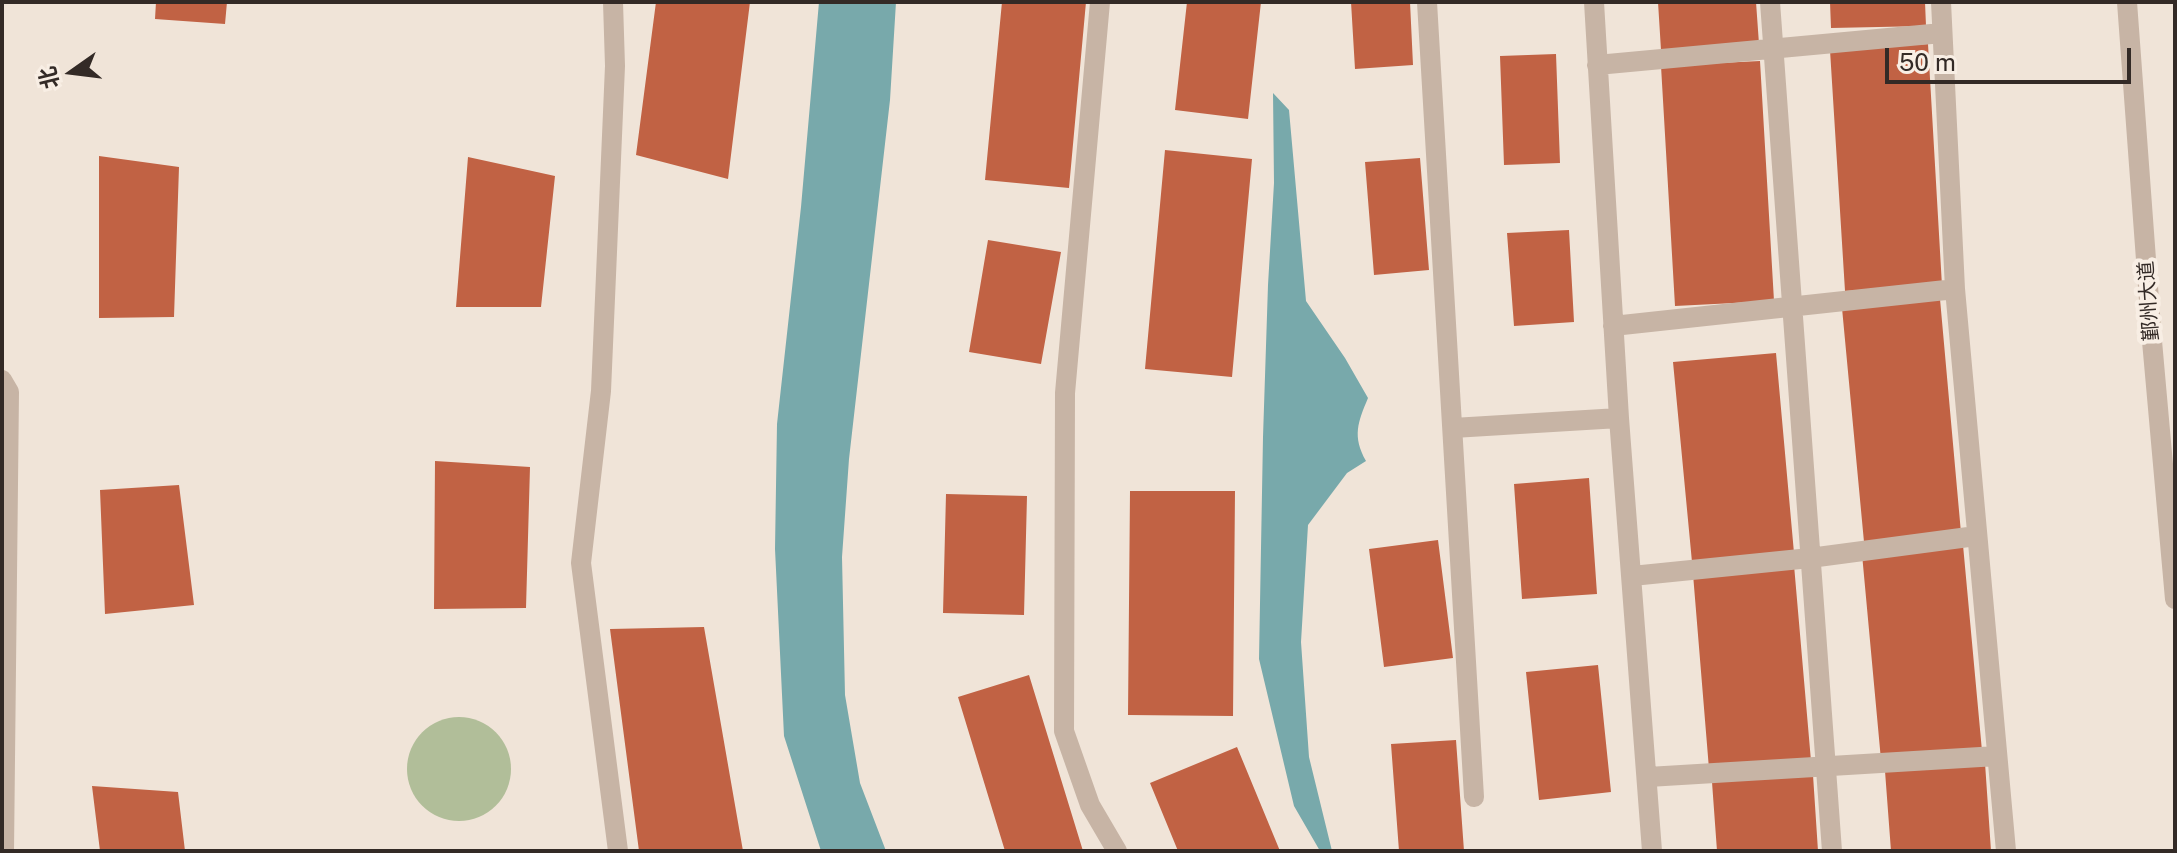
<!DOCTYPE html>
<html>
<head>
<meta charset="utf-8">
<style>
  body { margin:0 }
  #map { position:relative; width:2177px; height:853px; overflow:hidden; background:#f0e4d8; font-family:"Public Sans","Noto Sans SC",sans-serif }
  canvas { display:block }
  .frame { position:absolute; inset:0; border:4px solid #332a26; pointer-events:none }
  .north { position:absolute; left:32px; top:32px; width:80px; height:80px; -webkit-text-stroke:6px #f8eee4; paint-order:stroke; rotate:256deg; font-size:22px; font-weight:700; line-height:32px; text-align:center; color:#332a26 }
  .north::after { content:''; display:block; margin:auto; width:28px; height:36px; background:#332a26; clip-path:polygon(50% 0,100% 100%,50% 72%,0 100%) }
  .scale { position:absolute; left:1885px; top:48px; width:246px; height:36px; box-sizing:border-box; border:4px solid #332a26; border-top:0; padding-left:10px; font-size:24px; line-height:28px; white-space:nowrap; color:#332a26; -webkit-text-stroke:6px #f8eee4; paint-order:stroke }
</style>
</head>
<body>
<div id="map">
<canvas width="2177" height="853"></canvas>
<div class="frame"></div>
<div class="north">北</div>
<div class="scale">50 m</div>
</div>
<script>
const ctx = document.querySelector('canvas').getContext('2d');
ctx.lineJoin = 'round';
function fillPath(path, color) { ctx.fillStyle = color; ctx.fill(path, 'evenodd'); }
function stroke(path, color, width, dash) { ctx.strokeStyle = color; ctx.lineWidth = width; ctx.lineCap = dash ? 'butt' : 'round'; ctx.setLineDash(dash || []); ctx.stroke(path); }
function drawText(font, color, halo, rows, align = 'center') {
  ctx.font = font + ' "Public Sans","Noto Sans SC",sans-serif'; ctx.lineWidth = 8; ctx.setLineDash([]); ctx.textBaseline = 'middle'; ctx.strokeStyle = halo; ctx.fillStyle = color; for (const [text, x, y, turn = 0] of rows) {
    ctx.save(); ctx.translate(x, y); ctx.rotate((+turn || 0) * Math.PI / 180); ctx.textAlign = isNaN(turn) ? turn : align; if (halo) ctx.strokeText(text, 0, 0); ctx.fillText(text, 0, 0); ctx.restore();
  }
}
fillPath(new Path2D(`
  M407 769a52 52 0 1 1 104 0a52 52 0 1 1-104 0Z`), '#b1be99');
fillPath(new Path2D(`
  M819 2H896L890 100 849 459 842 557 845 695 860 783 886 851H821L784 736 775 549 777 424 801 207Z
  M1273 93 1289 110 1306 301 1345 358 1368 398C1358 422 1352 436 1366 461L1347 473 1308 525 1301 642 1309 757 1332 851H1320L1294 806 1259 659 1263 437 1268 285 1274 183Z`), '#78a9ab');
fillPath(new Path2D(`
  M156 2H227L225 24 155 19Z
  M656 2H750L728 179 636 155Z
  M1002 2H1086L1069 188 985 180Z
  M1187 2H1261L1248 119 1175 110Z
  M1351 2H1410L1413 65 1355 69Z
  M1658 2H1756L1759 44 1661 50Z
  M1830 2H1925L1926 26 1831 28Z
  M1928 44 1942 286 1845 291 1830 50Z
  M1556 54 1560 163 1504 165 1500 56Z
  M1760 61 1774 301 1675 306 1661 66Z
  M1165 150 1252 159 1232 377 1145 369Z
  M99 156 179 167 174 317 99 318Z
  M468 157 555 176 541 307H456Z
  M1420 158 1429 270 1374 275 1365 162Z
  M1569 230 1574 322 1514 326 1507 233Z
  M988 240 1061 252 1041 364 969 352Z
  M1940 299 1961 533 1864 542 1842 308Z
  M1776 353 1794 553 1692 562 1673 362Z
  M435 461 530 467 526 608 434 609Z
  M1589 478 1597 594 1522 599 1514 484Z
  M179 485 194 605 105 614 100 490Z
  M1130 491H1235L1233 716 1128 715Z
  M946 494 1027 496 1024 615 943 613Z
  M1438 540 1453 658 1384 667 1369 549Z
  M1963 545 1982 751 1881 760 1862 554Z
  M1794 565 1811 761 1709 769 1693 574Z
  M704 627 743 851H639L610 629Z
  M1598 665 1611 792 1539 800 1526 672Z
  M1029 675 1083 851H1005L958 697Z
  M1456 740 1464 851H1399L1391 744Z
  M1237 747 1280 851H1178L1150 783Z
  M1985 763 1991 851H1891L1885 771Z
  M1813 775 1818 851H1717L1712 782Z
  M92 786 178 792 185 851H100Z`), '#c16244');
stroke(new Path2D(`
  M613 2 615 66 601 391 581 563 618 851
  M1100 2 1065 393 1064 731 1090 805 1117 851
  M1427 2 1474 797
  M1594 2 1619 418 1652 851
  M1770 2 1832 851
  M1941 2 1955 289 2006 851
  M1597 65 1942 33
  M1613 326 1955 289
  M2 380 9 392 4 851
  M1453 428 1619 418
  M1632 576 1810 558 1976 536
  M1648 777 1997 756`), '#c7b4a5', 20);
stroke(new Path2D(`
  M2127 2 2152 341 2175 599`), '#c7b4a5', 20);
drawText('20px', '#332a26', '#f8eee4', [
  ["鄞州大道",2149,301,-94]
]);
</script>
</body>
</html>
